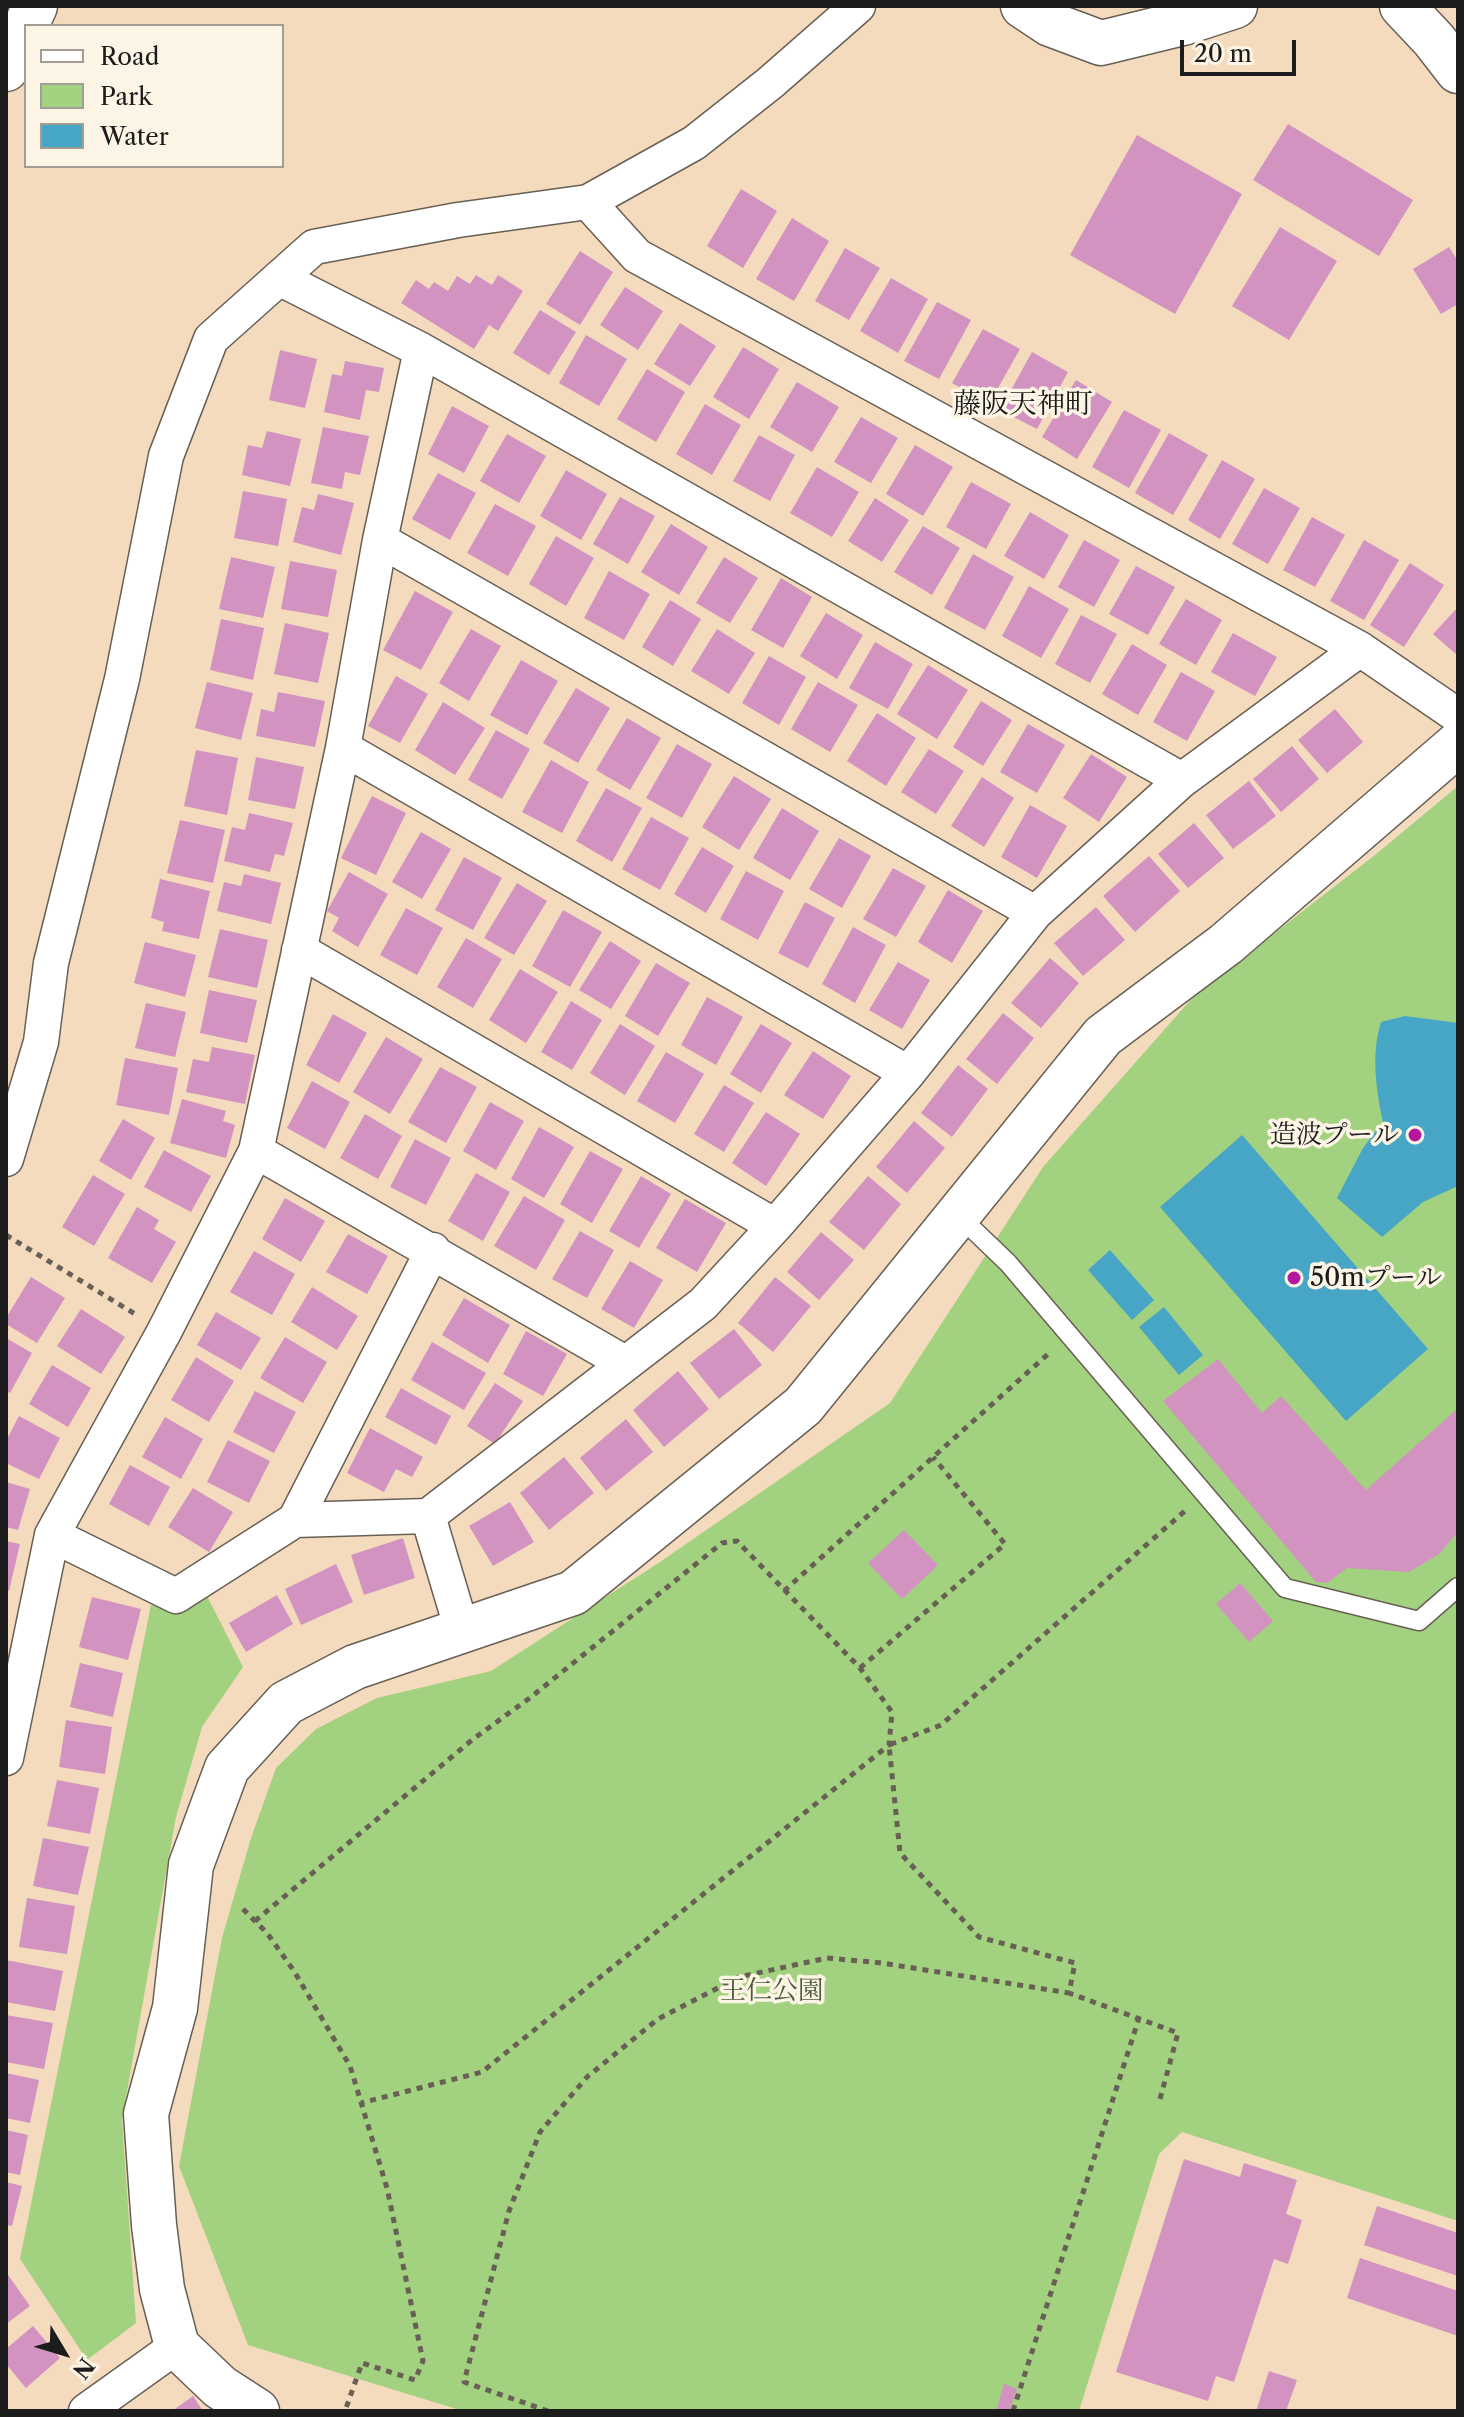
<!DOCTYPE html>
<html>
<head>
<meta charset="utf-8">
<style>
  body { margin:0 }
  #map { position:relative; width:1464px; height:2417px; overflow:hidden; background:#f4dbbe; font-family:"Libre Caslon Text",serif }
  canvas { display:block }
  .frame { position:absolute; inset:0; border:8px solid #1c1c1c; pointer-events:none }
  .legend { position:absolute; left:24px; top:24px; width:260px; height:144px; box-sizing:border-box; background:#fcf5e5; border:2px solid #a29e95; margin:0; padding:10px 14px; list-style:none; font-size:24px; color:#1c1c1c }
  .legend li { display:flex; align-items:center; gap:16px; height:40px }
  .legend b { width:40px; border:2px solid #a29e95 }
  .north { position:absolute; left:24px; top:2313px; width:80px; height:80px; -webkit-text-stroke:6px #fcf5e5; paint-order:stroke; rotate:128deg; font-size:22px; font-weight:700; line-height:32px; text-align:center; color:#1c1c1c }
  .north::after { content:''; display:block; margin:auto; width:28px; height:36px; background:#1c1c1c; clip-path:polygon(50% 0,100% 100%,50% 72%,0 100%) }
  .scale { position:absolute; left:1180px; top:40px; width:116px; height:36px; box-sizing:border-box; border:4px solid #1c1c1c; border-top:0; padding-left:10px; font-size:24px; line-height:28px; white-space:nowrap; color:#1c1c1c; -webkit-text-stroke:6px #fcf5e5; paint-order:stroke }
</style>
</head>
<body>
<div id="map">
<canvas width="1464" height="2417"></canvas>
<div class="frame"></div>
<ul class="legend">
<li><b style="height:10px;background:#fff"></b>Road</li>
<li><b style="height:22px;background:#a2d17f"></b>Park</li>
<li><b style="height:22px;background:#47a6c6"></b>Water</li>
</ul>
<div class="north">N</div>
<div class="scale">20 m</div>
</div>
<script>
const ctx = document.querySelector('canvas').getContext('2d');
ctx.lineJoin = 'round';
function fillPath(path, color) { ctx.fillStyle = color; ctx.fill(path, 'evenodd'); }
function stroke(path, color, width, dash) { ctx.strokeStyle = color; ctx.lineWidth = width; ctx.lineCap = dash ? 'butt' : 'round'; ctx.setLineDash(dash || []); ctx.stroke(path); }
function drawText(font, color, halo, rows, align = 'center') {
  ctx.font = font + ' "Libre Caslon Text","Noto Serif JP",serif'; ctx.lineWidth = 7; ctx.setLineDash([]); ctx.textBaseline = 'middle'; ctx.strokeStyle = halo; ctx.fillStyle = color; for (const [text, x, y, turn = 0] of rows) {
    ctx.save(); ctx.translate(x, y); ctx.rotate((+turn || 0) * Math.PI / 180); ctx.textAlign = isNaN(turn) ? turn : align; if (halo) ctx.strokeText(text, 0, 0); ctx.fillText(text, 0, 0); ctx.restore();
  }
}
fillPath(new Path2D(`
  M1458 786V2221L1182 2132 1159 2154 1079 2411H463L248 2345 179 2166 222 1938 251 1838 276 1768 316 1729 377 1698 491 1671 660 1562 890 1403 1043 1167 1195 995 1375 855Z
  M206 1594 243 1667 202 1727 176 1817 122 2119 136 2323 87 2360 20 2259 151 1605 181 1609Z`), '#a2d17f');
fillPath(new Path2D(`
  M1405 1016 1458 1023V1186L1423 1202 1382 1237 1337 1198 1363 1148 1383 1122C1376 1090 1371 1054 1381 1022Z
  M1242 1135 1428 1349 1346 1421 1160 1207Z
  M1110 1250 1154 1300 1132 1320 1088 1270Z
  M1164 1307 1203 1355 1179 1375 1139 1327Z`), '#47a6c6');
fillPath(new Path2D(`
  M1288 124 1413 200 1379 256 1253 180Z
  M1137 135 1242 194 1175 314 1070 255Z
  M741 189 777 211 743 268 707 246Z
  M792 218 829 241 794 301 756 279Z
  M1280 227 1337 261 1289 340 1232 306Z
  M1449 247 1458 261V304L1441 314 1413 269Z
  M845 248 880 268 849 320 815 301Z
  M580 251 613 272 580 325 546 304Z
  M476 275 492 285 498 275 523 291 498 331 489 325 474 349 401 303 416 280 429 289 434 282 448 291 457 276 470 284Z
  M891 278 928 299 898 353 860 331Z
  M625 287 663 311 638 350 600 325Z
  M937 302 971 320 939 379 904 361Z
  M540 310 576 332 549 375 513 353Z
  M680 323 716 346 690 386 654 364Z
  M983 329 1020 349 989 404 952 383Z
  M586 335 627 359 599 406 559 383Z
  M743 347 779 369 749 419 713 397Z
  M280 350 317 359 305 408 269 400Z
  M1032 352 1068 372 1037 429 1000 410Z
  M345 361 384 368 379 392 366 390 360 420 324 412 332 374 342 376Z
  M647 369 685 392 656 442 617 419Z
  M1076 380 1112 402 1077 459 1042 437Z
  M797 382 839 407 812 452 770 427Z
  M705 404 741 425 712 475 676 454Z
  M452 406 489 426 464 473 428 454Z
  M1124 410 1161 430 1129 488 1092 467Z
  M861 417 898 438 871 483 834 462Z
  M323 427 369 436 360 475 345 472 342 489 311 483Z
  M267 431 301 439 290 486 242 475 248 445 262 448Z
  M1169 433 1208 455 1173 515 1135 493Z
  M507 434 546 456 519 503 480 481Z
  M759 435 795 455 770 501 733 481Z
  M915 445 953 467 923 516 886 494Z
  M1222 460 1255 479 1220 539 1188 520Z
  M817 467 859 492 832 537 790 513Z
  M566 470 607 494 581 540 540 516Z
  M438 473 476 493 450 540 412 519Z
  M971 482 1011 504 986 549 946 527Z
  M1264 488 1300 508 1268 564 1232 544Z
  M243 491 287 499 278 546 234 538Z
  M318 494 354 503 341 555 293 542 302 507 314 510Z
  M620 497 655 516 628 564 593 544Z
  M875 498 909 520 882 562 848 541Z
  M495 504 536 526 508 576 467 553Z
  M1030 512 1069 535 1044 579 1004 556Z
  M1312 517 1345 535 1315 587 1283 570Z
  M671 524 708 547 679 595 641 572Z
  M923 526 960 548 932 595 894 572Z
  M556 536 594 558 566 606 529 584Z
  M1084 540 1120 560 1094 607 1058 587Z
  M1364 540 1399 560 1364 620 1330 601Z
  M973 554 1014 577 985 630 944 608Z
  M231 557 275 567 263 618 219 609Z
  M724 557 758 578 730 623 696 603Z
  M290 561 337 570 328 617 281 609Z
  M1410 563 1444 585 1404 647 1370 625Z
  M1136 566 1175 587 1148 635 1109 614Z
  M609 571 650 594 624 640 584 618Z
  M781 578 812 597 783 648 751 630Z
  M1029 586 1069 609 1041 658 1002 636Z
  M415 591 453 612 421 670 383 650Z
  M1186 599 1222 620 1196 665 1159 644Z
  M670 600 701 619 673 666 642 647Z
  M1458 607V656L1433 634Z
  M826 613 863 635 837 679 800 656Z
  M1081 615 1117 634 1090 683 1055 664Z
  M221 619 264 628 253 680 210 670Z
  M285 623 329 633 318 683 274 674Z
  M471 629 501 646 469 701 439 683Z
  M717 629 755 653 729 694 691 671Z
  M1233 633 1277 657 1255 696 1211 672Z
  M875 642 913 664 888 709 849 688Z
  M1132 644 1167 665 1138 715 1102 694Z
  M769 656 806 677 779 725 742 703Z
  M521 660 558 681 527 735 490 715Z
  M928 665 968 690 937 739 897 714Z
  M1181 672 1215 691 1187 741 1153 722Z
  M396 676 428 694 400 743 368 726Z
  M207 682 253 693 241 740 195 728Z
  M818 682 858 705 830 752 791 729Z
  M576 688 610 708 578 763 543 743Z
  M278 692 325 701 315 747 256 736 261 709 274 712Z
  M981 701 1012 720 983 766 953 747Z
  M443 702 485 728 455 775 415 750Z
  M1335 709 1363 742 1327 773 1298 740Z
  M877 713 916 738 886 786 847 761Z
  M627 718 661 738 630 790 596 770Z
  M1028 724 1065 745 1037 793 1000 772Z
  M496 730 530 749 502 799 468 780Z
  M677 744 712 764 682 818 646 798Z
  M1292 746 1319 779 1281 812 1253 779Z
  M929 749 964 771 936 814 901 792Z
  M196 750 238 758 227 815 184 806Z
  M1091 754 1127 777 1099 822 1063 798Z
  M256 757 304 767 295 809 248 800Z
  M551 760 589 782 562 833 522 812Z
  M734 776 771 799 739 850 702 827Z
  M982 777 1014 798 984 847 951 826Z
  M1249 781 1276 816 1233 849 1206 815Z
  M606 788 642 808 612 862 576 841Z
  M372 796 406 813 376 875 341 858Z
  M1030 805 1067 826 1037 878 1001 857Z
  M782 808 819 831 790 880 753 858Z
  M249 813 293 823 284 856 275 854 270 872 224 861 232 827 245 830Z
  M651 817 689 838 660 890 622 869Z
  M180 820 225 830 213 883 167 873Z
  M1194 823 1224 858 1188 888 1158 854Z
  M421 832 451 849 422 899 392 882Z
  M839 838 871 856 842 908 809 889Z
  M702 847 734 866 706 913 674 894Z
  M1149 856 1180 891 1135 932 1103 896Z
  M464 857 502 878 473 930 435 910Z
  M893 868 926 886 896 937 863 919Z
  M746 871 784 891 758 940 720 919Z
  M349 872 388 894 358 947 332 931 339 918 327 911Z
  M244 874 281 883 271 924 217 911 224 882 241 886Z
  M160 879 210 891 199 939 162 931 164 922 151 918Z
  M517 883 547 901 514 955 484 938Z
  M948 890 983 911 952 963 918 942Z
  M805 902 835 918 808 968 778 953Z
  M1096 907 1125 940 1083 976 1054 943Z
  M406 908 443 928 417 975 380 955Z
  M563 910 602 932 570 987 532 966Z
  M853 927 886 945 855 1003 822 984Z
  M220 929 268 940 257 988 208 977Z
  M466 938 502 959 473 1008 437 987Z
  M610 941 641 961 611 1009 579 990Z
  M145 942 196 955 185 997 134 983Z
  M1050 958 1079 983 1041 1028 1011 1003Z
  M898 962 930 980 902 1029 869 1010Z
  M656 963 690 983 658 1036 625 1016Z
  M520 969 558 992 526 1043 489 1020Z
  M209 990 257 1000 247 1043 200 1033Z
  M707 997 743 1017 716 1065 681 1045Z
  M571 1001 602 1020 572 1070 541 1052Z
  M146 1003 186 1012 175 1057 135 1048Z
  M1003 1013 1034 1038 997 1084 966 1059Z
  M333 1014 367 1033 339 1083 306 1065Z
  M620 1024 655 1046 625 1095 590 1073Z
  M761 1024 792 1043 761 1093 730 1074Z
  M386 1037 423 1059 390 1114 353 1092Z
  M212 1047 255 1055 245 1104 186 1092 193 1059 209 1062Z
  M813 1051 851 1076 823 1119 784 1095Z
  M666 1052 704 1074 675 1123 637 1101Z
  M125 1058 178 1068 169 1115 116 1105Z
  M958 1065 988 1089 952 1137 921 1113Z
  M440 1067 477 1087 446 1143 408 1122Z
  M312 1081 350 1102 325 1149 287 1128Z
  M724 1085 754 1103 724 1152 694 1134Z
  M182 1099 226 1111 223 1121 235 1125 226 1158 170 1143Z
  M490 1102 524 1121 496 1170 463 1151Z
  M766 1112 800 1134 766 1186 732 1163Z
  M365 1114 402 1136 378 1179 340 1158Z
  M123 1119 155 1138 131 1180 99 1161Z
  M914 1121 945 1148 907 1193 876 1167Z
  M539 1127 574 1147 544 1198 511 1179Z
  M415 1139 451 1158 426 1205 390 1187Z
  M164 1150 211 1176 191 1212 144 1187Z
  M590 1151 623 1169 592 1223 560 1204Z
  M476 1173 510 1192 483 1241 448 1221Z
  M93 1175 125 1194 94 1246 62 1227Z
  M641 1176 671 1194 639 1248 609 1231Z
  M868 1176 901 1204 864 1250 829 1222Z
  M524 1196 565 1220 536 1270 494 1246Z
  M285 1198 325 1221 301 1262 262 1239Z
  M685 1199 726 1223 697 1272 656 1248Z
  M137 1207 159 1220 154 1229 176 1242 152 1283 108 1258Z
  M580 1231 614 1250 587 1298 552 1279Z
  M821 1232 854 1260 819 1300 787 1272Z
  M348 1234 388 1256 367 1294 326 1272Z
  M254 1251 295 1274 272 1315 230 1292Z
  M630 1261 663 1280 634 1328 601 1309Z
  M31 1277 65 1298 37 1343 6 1324V1318Z
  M775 1277 811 1306 773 1352 738 1323Z
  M312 1287 358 1316 337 1350 291 1322Z
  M464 1298 510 1325 488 1363 442 1335Z
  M81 1309 125 1337 101 1374 57 1346Z
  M216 1312 261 1338 241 1370 197 1345Z
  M734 1329 762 1365 719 1399 690 1363Z
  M526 1331 567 1354 543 1396 503 1374Z
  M285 1337 327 1362 303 1403 260 1378Z
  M6 1338 32 1353 10 1393 6 1391Z
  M432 1342 486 1373 464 1410 411 1380Z
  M196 1357 234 1381 209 1422 171 1400Z
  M1218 1359 1262 1413 1281 1396 1366 1490 1456 1410 1458 1532 1439 1554 1409 1572 1347 1568 1327 1583 1316 1582 1163 1401Z
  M52 1365 91 1388 68 1427 29 1404Z
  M678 1371 709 1409 664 1447 633 1410Z
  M495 1383 523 1401 495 1444 467 1426Z
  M401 1388 451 1416 436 1445 385 1417Z
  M255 1391 296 1412 274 1453 233 1432Z
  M19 1416 60 1438 39 1479 6 1463V1441Z
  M165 1417 203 1439 181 1479 142 1457Z
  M626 1419 653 1452 606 1491 580 1458Z
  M370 1428 423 1457 412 1477 396 1469 384 1492 347 1473Z
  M228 1440 270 1461 249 1503 207 1482Z
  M564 1457 594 1493 549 1530 520 1493Z
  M130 1465 170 1487 149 1526 109 1504Z
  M6 1482 30 1489 18 1530 6 1527Z
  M193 1488 233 1512 209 1552 168 1527Z
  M510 1502 534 1542 493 1566 469 1526Z
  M904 1530 938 1565 902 1599 868 1563Z
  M403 1538 415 1578 364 1595 351 1555Z
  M6 1541 20 1544 9 1591 6 1590Z
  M336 1564 353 1602 301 1625 285 1589Z
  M1240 1583 1273 1621 1249 1642 1216 1604Z
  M277 1595 293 1624 246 1652 229 1623Z
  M92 1597 141 1609 128 1660 79 1647Z
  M80 1663 123 1673 113 1717 70 1707Z
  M66 1720 112 1727 105 1774 59 1767Z
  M57 1780 99 1788 90 1834 47 1826Z
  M43 1838 89 1847 78 1895 33 1886Z
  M27 1898 75 1906 67 1954 19 1947Z
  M6 1960 63 1971 55 2011 6 2002Z
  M6 2015 53 2023 44 2069 6 2062Z
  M6 2073 39 2080 30 2123 6 2118Z
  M6 2130 28 2135 20 2175 6 2172Z
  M1184 2159 1240 2177 1244 2163 1297 2180 1286 2214 1302 2220 1288 2264 1274 2259 1234 2382 1216 2376 1208 2401 1116 2372Z
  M6 2182 22 2186 12 2226 6 2225Z
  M1377 2206 1458 2233V2276L1364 2245Z
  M1360 2258 1458 2291V2336L1347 2298Z
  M6 2272 30 2306 6 2324Z
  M33 2326 60 2358 26 2388 6 2364V2349Z
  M1269 2371 1297 2380 1286 2411H1256Z
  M1004 2384 1017 2389 1009 2411H996Z
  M193 2396 203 2411H172Z`), '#d293c0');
const service = new Path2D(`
  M958 1215 1008 1263 1285 1588 1419 1621 1458 1587`);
const minor = new Path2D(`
  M588 202 637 256 1360 649 1458 716
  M279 278 421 350 1182 780
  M380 540 1035 913
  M343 748 908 1073
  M299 950 775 1226
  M256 1151 625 1363
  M6 1159 41 1042 51 963 122 679 166 456 211 339 314 247 458 220 588 202 694 143 770 83 858 6
  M428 1516 462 1630
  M295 1520 428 1516 703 1304 775 1226 908 1073 1035 913 1182 780 1360 649
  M52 1535 176 1596 295 1520 433 1250
  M6 1758 52 1535 164 1332 256 1151 343 748 380 540 421 350
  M86 2411 177 2346`);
const tertiary = new Path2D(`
  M1023 6 1050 24 1101 43 1183 23 1235 6
  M1402 6 1434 40 1458 71
  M6 69 35 6
  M257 2411 220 2387 177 2346 162 2289 154 2225 146 2114 175 2008 191 1865 227 1768 286 1703 355 1667 573 1593 803 1406 1103 1036 1226 944 1458 744`);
stroke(service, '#685f55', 21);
stroke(minor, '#685f55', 37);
stroke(tertiary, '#685f55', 47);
stroke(new Path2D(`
  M6 1235 135 1314
  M784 1591 1048 1354
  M860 1668 1005 1544 933 1457
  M243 1909 267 1933 294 1971 350 2066 387 2188 423 2361 415 2380 362 2363 345 2411
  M255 1921 472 1740 531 1697 722 1543 737 1541 860 1668 892 1712 889 1745 482 2072 361 2103
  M1160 2099 1178 2033 1069 1993 1075 1963 979 1937 900 1853 889 1745 941 1725 1186 1510
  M548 2411 464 2382 509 2211 540 2132 587 2077 658 2019 739 1977 827 1958 882 1963 1069 1993
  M1013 2411 1139 2018`), '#685f55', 5, [6, 6]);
stroke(service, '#fff', 18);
stroke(minor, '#fff', 34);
stroke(tertiary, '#fff', 44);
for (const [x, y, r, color] of [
  [1415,1135,8,"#b5179e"],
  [1294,1278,8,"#b5179e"]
]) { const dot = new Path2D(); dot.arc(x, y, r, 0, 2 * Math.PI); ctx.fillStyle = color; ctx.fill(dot); stroke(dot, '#fcf5e5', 3); }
drawText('26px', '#1c1c1c', '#fcf5e5', [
  ["造波プール",1399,1135],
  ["50mプール",1310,1278,"left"]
], 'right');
drawText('26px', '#4b5b3f', '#fcf5e5', [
  ["王仁公園",772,1991]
]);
drawText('28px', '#1c1c1c', '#fcf5e5', [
  ["藤阪天神町",1023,405]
]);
</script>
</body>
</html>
